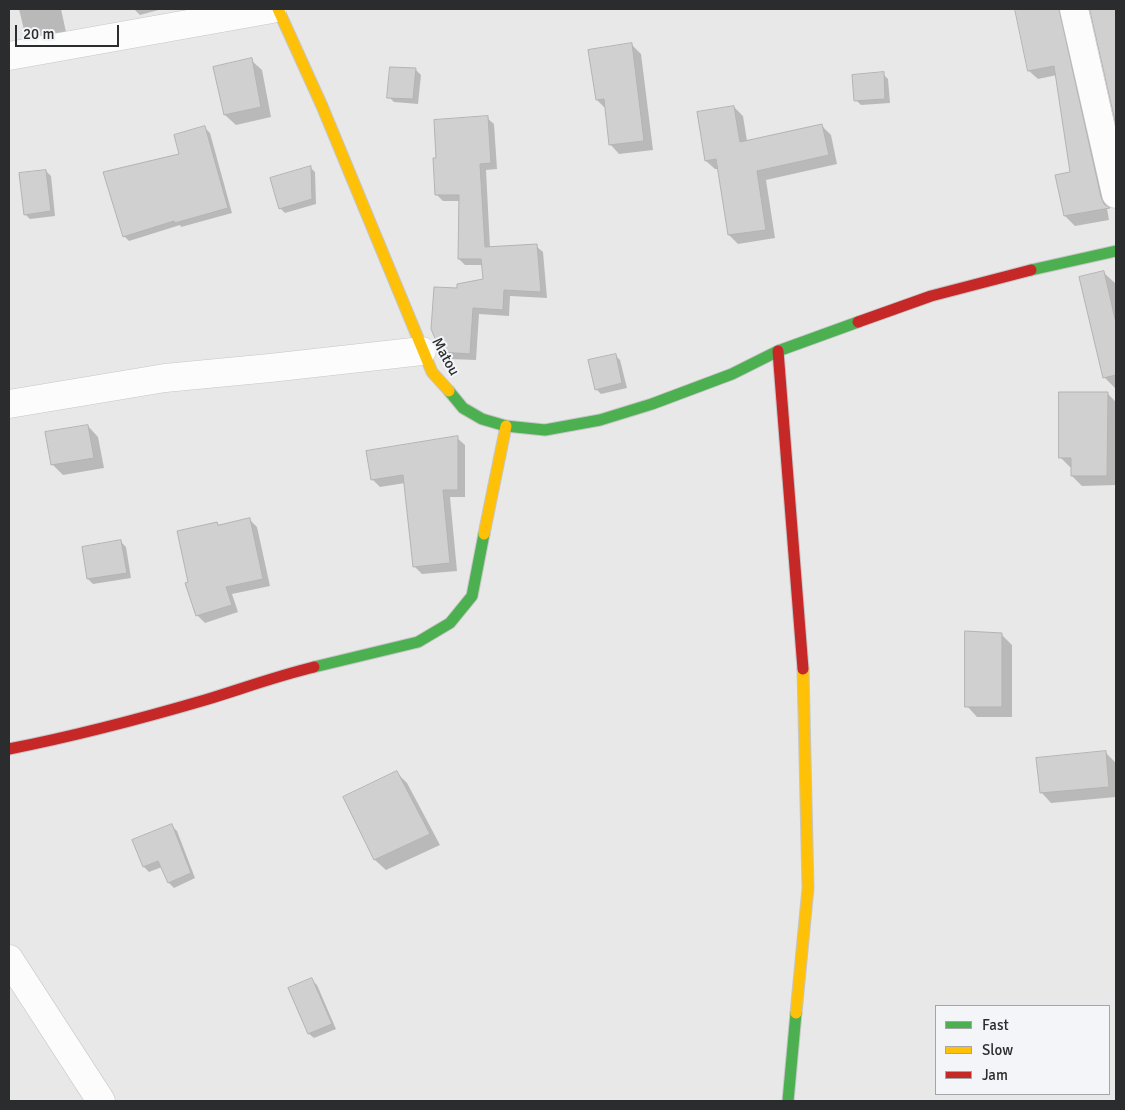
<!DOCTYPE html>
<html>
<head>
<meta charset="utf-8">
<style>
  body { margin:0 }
  #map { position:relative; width:1125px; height:1110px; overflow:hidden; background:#e8e8e9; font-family:Signika,sans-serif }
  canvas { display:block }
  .frame { position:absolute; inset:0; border:10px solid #2b2c2d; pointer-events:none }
  .legend { position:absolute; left:935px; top:1005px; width:175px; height:90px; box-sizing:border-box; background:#f4f5f8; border:1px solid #a4a5a7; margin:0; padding:6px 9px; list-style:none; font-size:15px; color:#2b2c2d }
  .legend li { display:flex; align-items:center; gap:10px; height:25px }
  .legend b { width:25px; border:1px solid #a4a5a7 }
  .scale { position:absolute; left:15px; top:25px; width:104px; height:22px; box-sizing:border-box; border:2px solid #2b2c2d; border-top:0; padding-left:6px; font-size:15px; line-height:18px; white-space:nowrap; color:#2b2c2d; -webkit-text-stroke:4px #f4f5f8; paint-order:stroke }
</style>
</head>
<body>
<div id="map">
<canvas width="1125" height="1110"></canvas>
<div class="frame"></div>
<ul class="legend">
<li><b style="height:6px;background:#4caf50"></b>Fast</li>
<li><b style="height:6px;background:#ffc107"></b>Slow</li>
<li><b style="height:6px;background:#c62828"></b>Jam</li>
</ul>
<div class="scale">20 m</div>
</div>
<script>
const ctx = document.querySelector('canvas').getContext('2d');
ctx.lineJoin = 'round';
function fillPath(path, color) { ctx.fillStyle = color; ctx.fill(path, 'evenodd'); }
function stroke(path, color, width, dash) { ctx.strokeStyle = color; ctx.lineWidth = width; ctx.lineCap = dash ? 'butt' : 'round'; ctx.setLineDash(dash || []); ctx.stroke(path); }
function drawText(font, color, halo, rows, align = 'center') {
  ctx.font = font + ' Signika,sans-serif'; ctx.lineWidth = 4; ctx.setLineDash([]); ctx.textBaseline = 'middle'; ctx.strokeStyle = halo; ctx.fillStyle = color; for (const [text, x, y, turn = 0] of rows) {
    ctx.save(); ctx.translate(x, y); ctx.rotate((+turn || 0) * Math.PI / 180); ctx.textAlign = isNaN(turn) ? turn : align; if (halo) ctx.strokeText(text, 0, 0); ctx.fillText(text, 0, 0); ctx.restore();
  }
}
fillPath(new Path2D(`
  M19 9H61L66 32 33 39 24 30Z
  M134 9H162L140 15Z
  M1016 9H1070L1101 173 1096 175 1102 180 1109 220 1075 226 1065 216 1075 173 1057 75 1038 79 1029 71Z
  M1091 9H1116V119Z
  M632 45 641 54 653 150 619 154 610 144 606 109 597 100Z
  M251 60 262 70 271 117 236 125 225 115Z
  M416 70 421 75 418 104 394 102 389 97Z
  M883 74 888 79 890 103 861 105 856 100Z
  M734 107 743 116 747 141 822 126 831 135 837 164 766 180 775 238 738 244 729 235 719 169H715L706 161Z
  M487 118 494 124 497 169 486 170 490 248 536 246 543 252 547 298 510 296 509 316 479 314 476 360 449 359 442 352 458 290 484 280 483 265H465L459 259 460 201H443L437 195V159Z
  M205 128 210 133 232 213 181 227 180 225 129 241 124 236 181 155Z
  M310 167 315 172 316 204 285 213 280 208Z
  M46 171 51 176 55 216 30 219 25 214Z
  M1104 273 1115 283 1116 291V387L1115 388 1104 377Z
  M615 355 620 360 627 388 601 394 596 389Z
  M1108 394 1116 402V485L1082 486 1072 476V467H1070L1061 458Z
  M88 426 98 437 104 468 63 475 52 464Z
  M457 438 465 445V497H450L457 571 422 574 414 566 405 483 380 487 372 479Z
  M250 520 257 527 270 586 232 594 238 612 205 623 198 616 187 584 190 583 217 523 220 526Z
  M121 542 126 547 131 578 93 584 88 579Z
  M1001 634 1012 645V717H977L967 706Z
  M1105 752 1116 763V797L1051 803 1041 792Z
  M397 773 407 783 440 845 386 870 375 860 345 798Z
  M172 826 177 831 195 878 174 888 169 883 162 867 149 872 144 867 134 841Z
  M312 980 317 985 336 1029 314 1038 309 1034Z`), '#0003');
const building = new Path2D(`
  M1015 9H1059L1101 197 1104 204 1110 208 1064 216 1055 175 1070 172 1054 66 1028 71Z
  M1090 9H1116V125Z
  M632 43 644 141 609 145 604 99 596 100 588 50Z
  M252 58 261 107 224 115 213 67Z
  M390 67 416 68 413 99 387 98Z
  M884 72 885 99 854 101 852 75Z
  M734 106 740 142 822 124 829 155 757 171 766 230 728 235 716 159 705 161 697 112Z
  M488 116 491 163 480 164 485 247 537 244 541 292 504 290 503 310 473 308 470 354 441 352 431 329 434 287 457 288V284L483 279 481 259H458L459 195H435L433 158H436L434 120Z
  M205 126 228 208 175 223 174 221 123 237 103 172 179 154 174 135Z
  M311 166 312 199 279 209 270 178Z
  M46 170 51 211 24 215 19 173Z
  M1104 271 1116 323V375L1103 378 1079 277Z
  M616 354 622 383 595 390 588 360Z
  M1059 392H1108L1107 476H1071V458H1059Z
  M88 425 94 458 51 465 45 432Z
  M458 436V490H443L450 563 413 567 403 475 371 480 366 451Z
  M250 518 263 579 226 587 232 605 196 616 185 583 188 582 177 531 217 522 218 525Z
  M121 540 127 573 87 579 82 547Z
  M965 631 1002 633V707H965Z
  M1106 751 1109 787 1040 793 1036 758Z
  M397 771 430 834 374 860 343 797Z
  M172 824 191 873 168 883 158 861 143 867 132 840Z
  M312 978 332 1024 308 1034 288 988Z`);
fillPath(building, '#d1d0d0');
stroke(building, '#b3b3b3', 1);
const street = new Path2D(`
  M1074 9 1116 194
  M9 56 272 9
  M9 404 165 378 270 368 422 351
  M9 959 101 1101`);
const fast = new Path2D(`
  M1031 270 1116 251
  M449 391 463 408 482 419 506 426 545 430 600 420 652 404 732 374 778 351 858 322
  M314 667 418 642 450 623 472 596 484 534
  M788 1101 796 1013`);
const slow = new Path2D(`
  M278 9 322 106 432 372 449 391
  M484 534 506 426
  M796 1013 808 888 803 669`);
const jam = new Path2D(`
  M858 322 931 296 1031 270
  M778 351 803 669
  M9 749C75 736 140 719 205 700 241 689 277 676 314 667`);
stroke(street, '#c6c6c7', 29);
stroke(fast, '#c6c6c7', 13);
stroke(slow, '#c6c6c7', 13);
stroke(jam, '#c6c6c7', 13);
stroke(street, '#fcfcfc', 28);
stroke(fast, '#4caf50', 11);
stroke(slow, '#ffc107', 11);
stroke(jam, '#c62828', 11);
drawText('15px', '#2b2c2d', '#f4f5f8', [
  ["Matou",445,357,61]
]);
</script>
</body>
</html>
